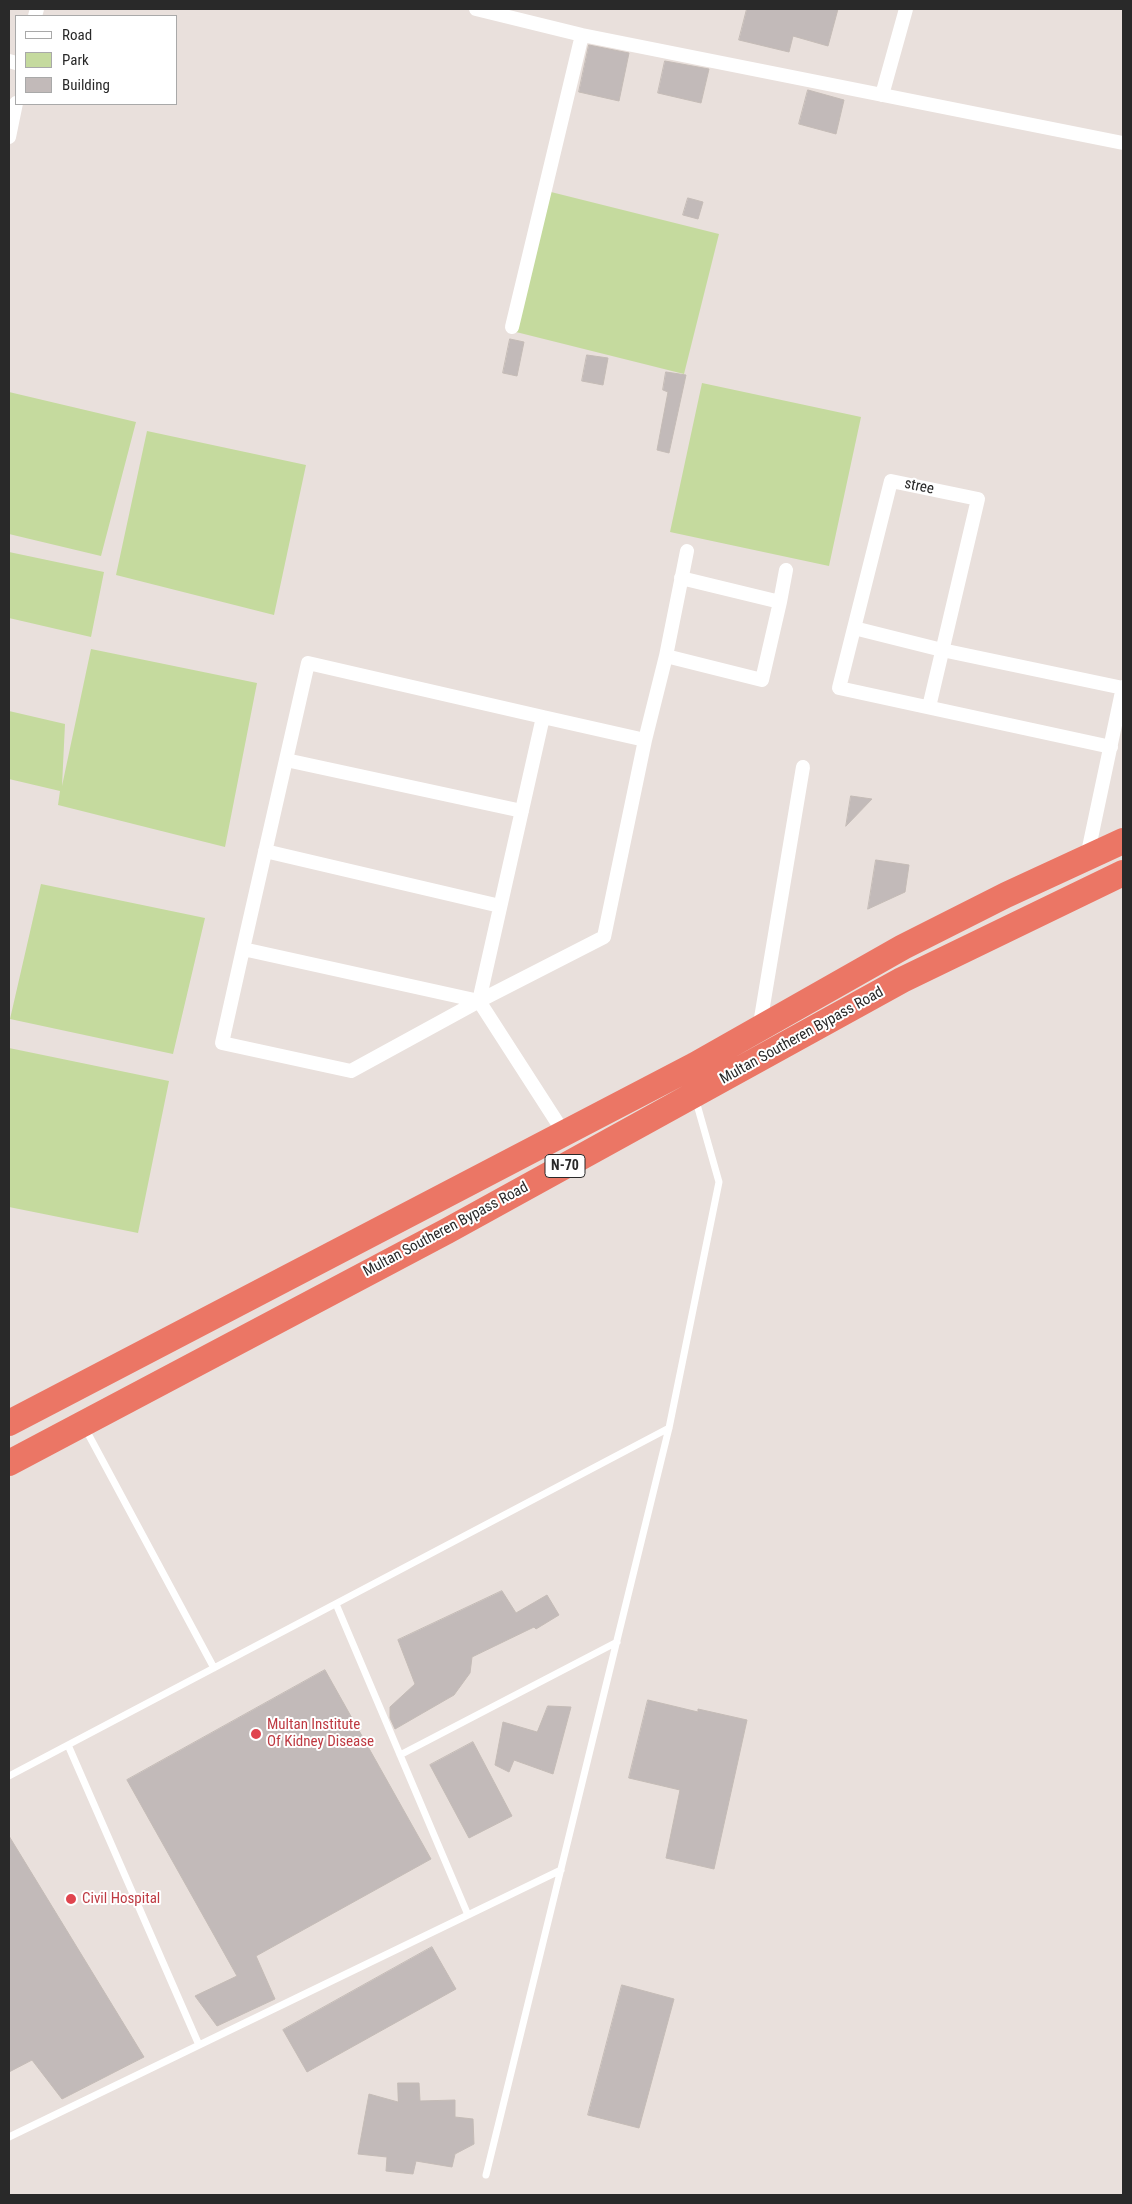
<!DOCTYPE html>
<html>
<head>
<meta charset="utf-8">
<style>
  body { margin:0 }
  #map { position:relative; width:1132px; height:2204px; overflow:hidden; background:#e9e0dc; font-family:"Roboto Condensed",sans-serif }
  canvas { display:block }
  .frame { position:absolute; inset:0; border:10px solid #292929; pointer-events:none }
  .legend { position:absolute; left:15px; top:15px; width:162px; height:90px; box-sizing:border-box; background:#fff; border:1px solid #a9a9a9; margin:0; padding:6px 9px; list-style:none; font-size:15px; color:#292929 }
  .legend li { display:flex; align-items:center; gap:10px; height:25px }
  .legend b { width:25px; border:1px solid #a9a9a9 }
</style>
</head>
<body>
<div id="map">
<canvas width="1132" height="2204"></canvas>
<div class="frame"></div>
<ul class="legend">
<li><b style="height:6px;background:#fff"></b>Road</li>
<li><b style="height:14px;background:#c5da9e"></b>Park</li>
<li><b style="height:14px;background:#c2bab9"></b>Building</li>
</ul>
</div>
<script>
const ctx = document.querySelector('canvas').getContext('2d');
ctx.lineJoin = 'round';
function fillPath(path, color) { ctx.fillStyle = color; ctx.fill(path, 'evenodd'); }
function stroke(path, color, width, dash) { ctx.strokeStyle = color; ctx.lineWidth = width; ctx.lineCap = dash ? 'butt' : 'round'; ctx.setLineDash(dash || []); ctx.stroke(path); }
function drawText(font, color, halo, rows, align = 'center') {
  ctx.font = font + ' "Roboto Condensed",sans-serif'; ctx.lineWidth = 4; ctx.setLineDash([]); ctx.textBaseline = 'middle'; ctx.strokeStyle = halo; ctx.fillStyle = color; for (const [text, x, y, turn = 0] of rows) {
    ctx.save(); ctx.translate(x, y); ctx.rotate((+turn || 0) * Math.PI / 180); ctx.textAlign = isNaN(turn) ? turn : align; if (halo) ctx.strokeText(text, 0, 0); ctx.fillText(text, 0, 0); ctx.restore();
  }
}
fillPath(new Path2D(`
  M551 192 719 234 684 374 516 332Z
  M702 383 861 417 829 566 670 532Z
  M9 392 136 422 101 556 9 534Z
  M147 431 306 465 274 615 116 575Z
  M9 552 104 572 91 637 9 618Z
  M91 649 257 683 225 847 58 805 60 791 9 779V711L65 724 62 786Z
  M41 884 205 918 173 1054 10 1019Z
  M9 1048 169 1081 138 1233 9 1207Z`), '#c5da9e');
const building = new Path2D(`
  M747 9H838L828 46 793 36 789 52 739 40Z
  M589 45 629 53 619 101 579 92Z
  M665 61 709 69 701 103 658 93Z
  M808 90 844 100 836 134 799 124Z
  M688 198 703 202 698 219 683 215Z
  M510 339 524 342 517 376 503 373Z
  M587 355 608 358 603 385 582 381Z
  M666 372 686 375 669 453 657 450 668 392 663 390Z
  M851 796 872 799 846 826Z
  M876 860 909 865 905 892 868 909Z
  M502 1591 516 1613 547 1595 559 1615 536 1629 534 1627 472 1657 470 1673 454 1695 395 1729 390 1718V1707L415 1684 398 1640Z
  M325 1670 431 1859 256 1956 275 1999 217 2026 195 1996 237 1976 127 1780Z
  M648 1700 698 1712V1709L747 1720 714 1869 666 1858 680 1790 629 1778Z
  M548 1706 571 1707 553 1774 514 1760 509 1772 495 1765 503 1722 537 1732Z
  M473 1742 512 1816 469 1838 430 1765Z
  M9 1836 144 2057 62 2099 32 2060 9 2072Z
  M432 1947 456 1989 307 2072 283 2030Z
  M622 1985 674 1999 639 2128 588 2115Z
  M398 2083H419L420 2101 455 2100V2117L473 2119 474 2144 455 2154 452 2167 416 2161 413 2174 386 2171 387 2157 358 2154 369 2094 398 2102Z`);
fillPath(building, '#c2bab9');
stroke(building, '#c4bbb6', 1);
stroke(new Path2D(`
  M85 1428 214 1668
  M336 1604 468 1915
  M68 1745 199 2045
  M400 1755 617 1642
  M9 1776 669 1428
  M9 2137 561 1870
  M486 2175 669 1428 719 1182 696 1101`), '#fff', 7);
stroke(new Path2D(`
  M476 9 582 35 1123 143
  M35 16 37 9
  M9 61 16 63
  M882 95 906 9
  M9 137 16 103
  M512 327 582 35
  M780 602 786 570
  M854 628 942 650 1123 688
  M666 656 762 680 780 602 681 578
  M929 707 978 499 891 481 839 688 1111 747
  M645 740 666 656 687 551
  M286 760 522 811
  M265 851 500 906
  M1087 857 1123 687
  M243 949 222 1043 351 1071 479 1001 543 717 645 740 604 937 479 1001 564 1133
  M479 1001 243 949 308 663 543 717
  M759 1030 803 767`), '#fff', 14);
stroke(new Path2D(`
  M9 1423 695 1065 903 947 1006 895 1123 841
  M9 1463 447 1231 902 980 1123 873`), '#eb7665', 26);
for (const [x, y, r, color] of [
  [256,1734,6,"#e0444e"],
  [71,1899,6,"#e0444e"]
]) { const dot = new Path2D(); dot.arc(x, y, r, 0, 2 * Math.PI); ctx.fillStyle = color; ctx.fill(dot); stroke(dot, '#fff', 2); }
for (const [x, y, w] of [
  [565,1166,40]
]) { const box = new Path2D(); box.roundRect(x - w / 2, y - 11.5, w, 23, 4); ctx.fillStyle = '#fff'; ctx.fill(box); stroke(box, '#292929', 1); }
drawText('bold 14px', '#292929', null, [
  ["N-70",565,1166]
]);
drawText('15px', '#292929', '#fff', [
  ["stree",919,487,12],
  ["Multan Southeren Bypass Road",802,1036,-29],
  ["Multan Southeren Bypass Road",446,1230,-28]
]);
drawText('15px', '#be3a42', '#fff', [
  ["Multan Institute",267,1725],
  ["Of Kidney Disease",267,1742],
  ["Civil Hospital",82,1899]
], 'left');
</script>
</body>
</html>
